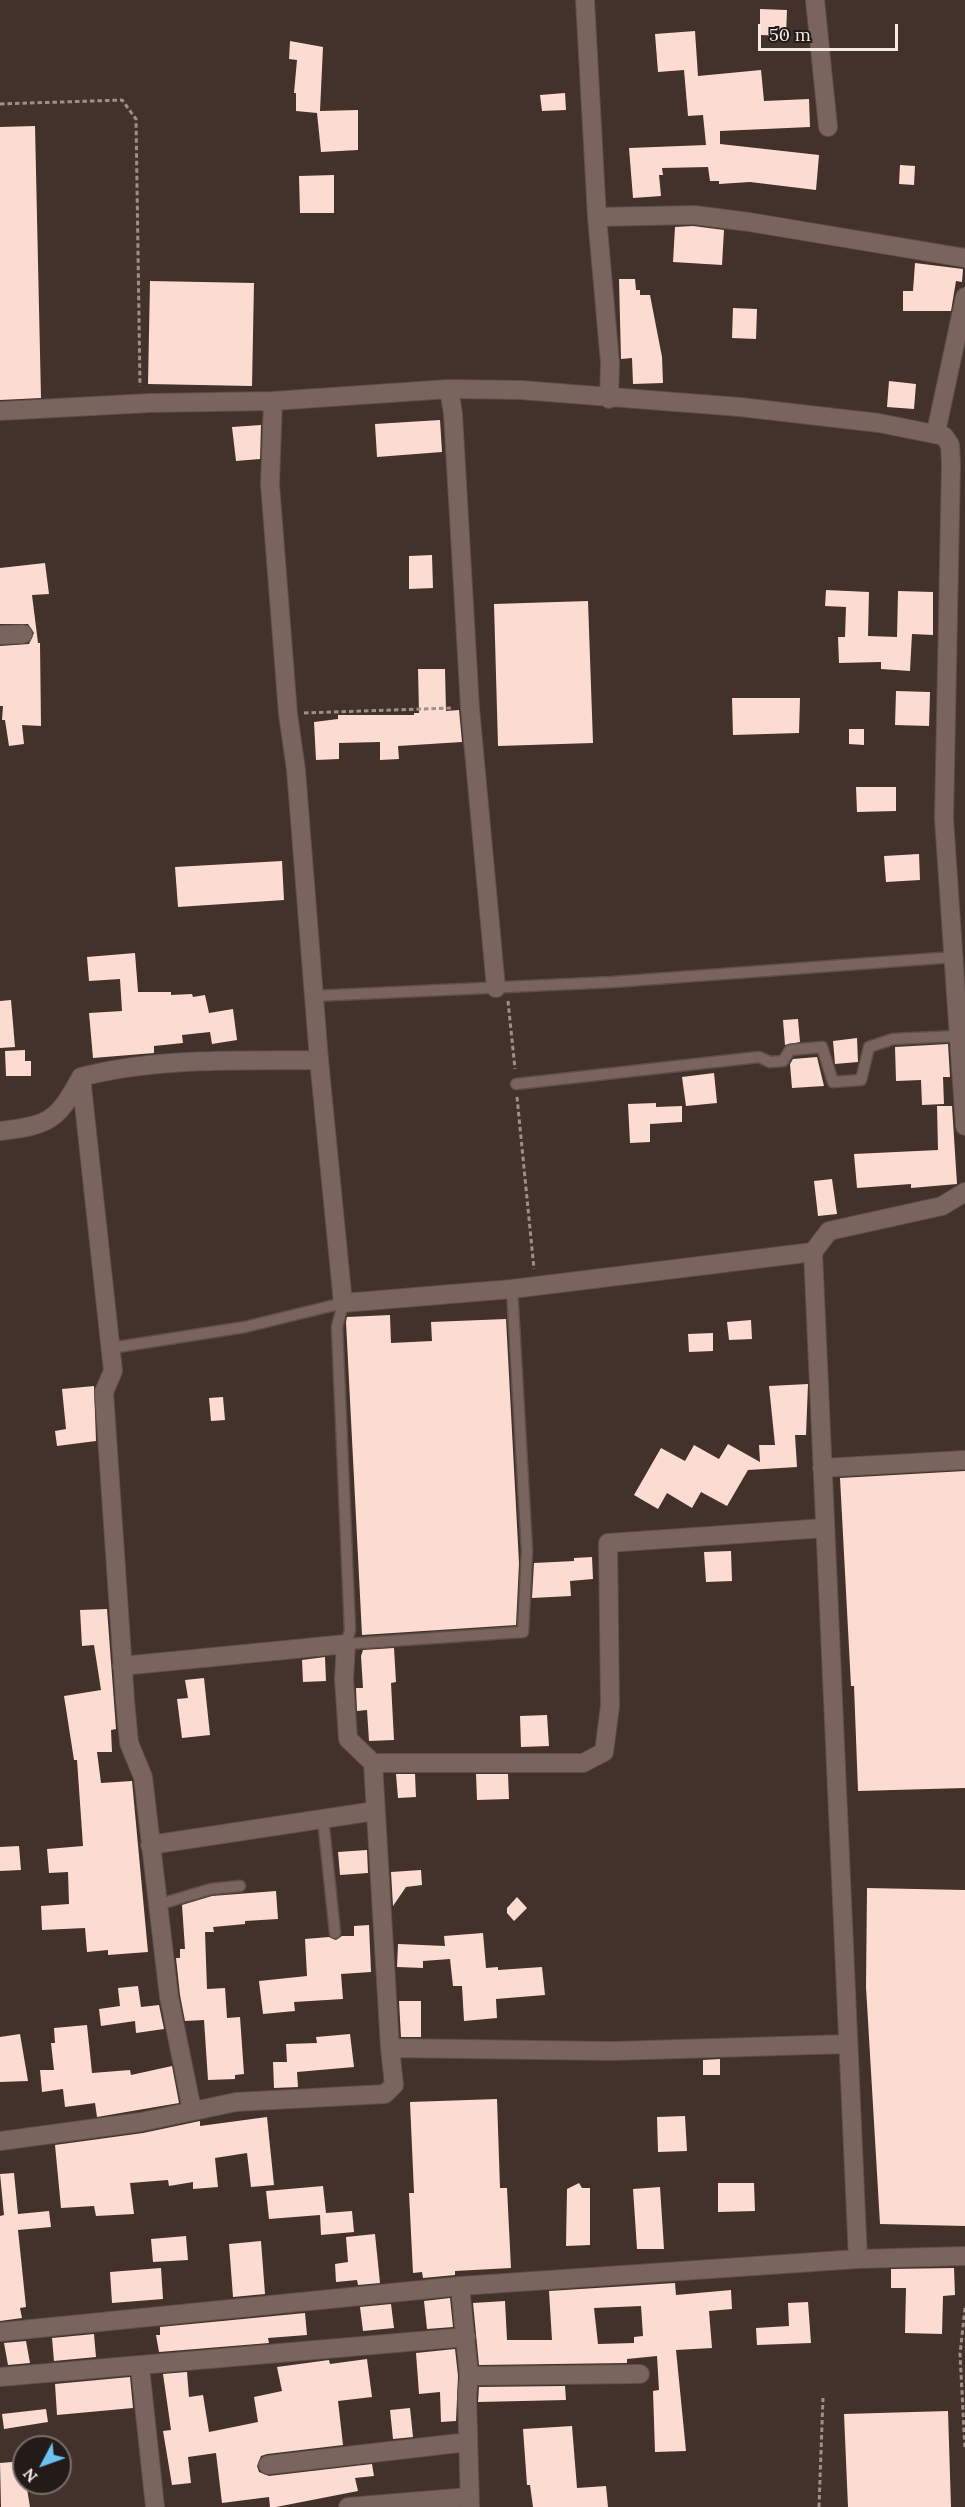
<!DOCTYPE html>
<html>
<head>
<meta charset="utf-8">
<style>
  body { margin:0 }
  #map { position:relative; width:965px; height:2507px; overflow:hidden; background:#43312b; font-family:Lora,serif }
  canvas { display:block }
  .north { position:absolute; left:12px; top:2435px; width:60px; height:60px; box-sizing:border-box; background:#231b18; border:2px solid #776e6a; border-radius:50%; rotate:229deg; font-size:16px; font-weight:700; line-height:24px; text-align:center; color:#f6eae5 }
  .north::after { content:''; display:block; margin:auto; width:21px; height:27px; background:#6cc3f2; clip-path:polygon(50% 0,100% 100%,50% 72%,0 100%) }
  .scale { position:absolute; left:758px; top:24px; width:140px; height:27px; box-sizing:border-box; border:3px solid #f6eae5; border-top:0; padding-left:8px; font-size:18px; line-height:21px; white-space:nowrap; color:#f6eae5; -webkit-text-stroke:4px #231b18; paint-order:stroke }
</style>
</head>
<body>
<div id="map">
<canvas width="965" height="2507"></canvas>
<div class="north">N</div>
<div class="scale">50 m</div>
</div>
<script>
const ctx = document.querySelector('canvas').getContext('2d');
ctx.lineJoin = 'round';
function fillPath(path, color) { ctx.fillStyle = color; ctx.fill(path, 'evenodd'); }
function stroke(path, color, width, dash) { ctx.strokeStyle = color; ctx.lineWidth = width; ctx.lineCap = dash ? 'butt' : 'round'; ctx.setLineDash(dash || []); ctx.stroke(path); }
fillPath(new Path2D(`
  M760 9 787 10 786 36 760 35Z
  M695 31 698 76 761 70 764 101 809 99 810 127 720 131V144L819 155 816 190 750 182 719 184V176V181H710L708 167 662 168 663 175H659L661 196 633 198 629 148 706 145 703 115 688 116 684 70 658 72 655 34Z
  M290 41 323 47 320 111 358 110V150L321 152 317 113 296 111V93H294L297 60 289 59Z
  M565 93 566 110 542 111 540 95Z
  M35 126 41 398 0 400V127Z
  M900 165 915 166 914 185 899 184Z
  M334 175V213H300L299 176Z
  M693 226 724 230 722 265 673 262 675 227Z
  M915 263 963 269 962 282 956 281 951 311H903V291H913Z
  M619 279H635L636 290H640V295H650L662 357 663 383 633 384 632 358 621 359Z
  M150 281 254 283 252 386 148 384Z
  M733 308 757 309 756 339 732 338Z
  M889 381 916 384 914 409 887 407Z
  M440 420 442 452 377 457 375 424Z
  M261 425 260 459 236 461 232 427Z
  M432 555 433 588 409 589V556Z
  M45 563 49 594 32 595 38 643H40L41 726 22 725 24 744 9 746 5 720H2L3 706H0V646L29 644 34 633 28 624H0V568Z
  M826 590 869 592 868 636 897 637 898 591 933 592V635L912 634 910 671 881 669V662L839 663 838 637H845L846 607 825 606Z
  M588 601 593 743 498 746 494 604Z
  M418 669H445L446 711 459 710 462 742 398 746 399 759 380 760V742L339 743V759L316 760 314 722 338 719V715H414V713H419Z
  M896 691 930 692 929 726 895 725Z
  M732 698H800L799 733 733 735Z
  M849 729H864V745L849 744Z
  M856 787H896V811L857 812Z
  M919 854 920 880 886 882 884 856Z
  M282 861 284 900 178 907 175 867Z
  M135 953 138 992H171V995L192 994 193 997 205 995 209 1013 233 1009 237 1040 212 1044 210 1032 182 1035 183 1043 154 1046V1053L93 1058 89 1013 122 1011 120 979 89 981 87 957Z
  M11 1000 15 1047 0 1048V1001Z
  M798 1019 800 1042 785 1045 783 1020Z
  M857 1038 858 1062 835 1064 833 1041Z
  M948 1044 950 1077H943L944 1104 922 1105 921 1080 896 1081 895 1047Z
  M25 1050V1061H31V1076H6L5 1051Z
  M817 1057 824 1086 792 1088 790 1064 793 1059Z
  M714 1073 717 1103 686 1106 682 1077Z
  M656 1103V1107L682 1106V1122L650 1124V1142L630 1143 628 1104Z
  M937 1106H952L957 1184 911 1188V1184L857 1188 854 1154 938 1150Z
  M832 1179 837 1214 818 1216 814 1181Z
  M390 1315 391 1343 432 1341 431 1322 506 1319 519 1563 516 1625 362 1635 346 1322 347 1317Z
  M751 1320 752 1339 729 1340 727 1322Z
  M713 1333V1351L689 1352 688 1334Z
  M808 1384 806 1435H795L797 1467 748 1470 727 1506 701 1492 692 1508 667 1493 658 1509 634 1495 661 1448 685 1461 694 1445 719 1459 728 1444 760 1462 759 1445H775L769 1386Z
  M94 1386 96 1441 57 1446 55 1431 66 1429 62 1389Z
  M223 1397 225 1420 211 1421 209 1398Z
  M965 1471V1788L858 1791 854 1686H851L840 1478Z
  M731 1551 732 1581 706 1582 704 1552Z
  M592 1557 593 1579 570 1581 571 1596 532 1598 534 1563 574 1561V1558Z
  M107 1609 116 1729 111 1730 112 1752H97L101 1783 132 1781 148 1952 108 1955V1950L87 1952 85 1928 42 1930 41 1906 69 1904 68 1872 49 1873 47 1849 83 1846 77 1760H74L64 1696 101 1690 94 1645 82 1646 80 1610Z
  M394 1648 396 1682 391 1683 394 1740 369 1741 367 1710 357 1711 356 1688H363L361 1656 363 1650Z
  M325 1657 326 1681 303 1682 302 1660Z
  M204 1678 210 1735 182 1738 177 1699 188 1698 185 1680Z
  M547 1715 549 1746 521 1747 520 1716Z
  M396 1774H415L416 1797 398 1798Z
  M476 1774H508L509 1799 477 1800Z
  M19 1846 21 1870 0 1871V1847Z
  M367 1850 368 1873 340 1875 338 1852Z
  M421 1870 422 1885 406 1887 393 1906 391 1872Z
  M867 1888 965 1890V2226L880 2224 866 1987Z
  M276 1891 278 1919 245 1921V1924L213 1927 214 1932H205L207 1989 225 1988 227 2018 240 2017 244 2074 235 2075V2079L208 2080 204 2020 185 2021 180 1995 176 1958H180V1949H185L182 1905 212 1896Z
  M517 1897 527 1908 514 1921 507 1913V1908Z
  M369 1925 371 1972 341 1974 343 1999 294 2002 295 2011 263 2014 259 1981 307 1976 305 1939 329 1937 336 1940 342 1936H354V1926Z
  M483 1933 486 1968 498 1967V1970L542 1967 545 1995 496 1999 497 2018 464 2021 462 1986H453L450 1959 423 1961V1968L397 1967 398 1944 445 1946 444 1936Z
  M138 1986 141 2007 159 2005 164 2029 136 2033 135 2021 101 2026 99 2009 120 2006 118 1988Z
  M399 2001H421V2037H401Z
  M87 2025 92 2073 130 2070 131 2075 172 2066 179 2103 97 2117 95 2103 65 2107 63 2089 42 2092 40 2070H54L51 2043H55L54 2028Z
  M20 2034 28 2081 0 2082V2037Z
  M350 2034 354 2067 297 2072 298 2087 274 2088 273 2062H287L286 2044 317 2043 316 2037Z
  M720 2059V2075H703V2060Z
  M497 2099 500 2188H507L511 2268 455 2271V2275L423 2278 422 2272 413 2273 409 2193H414L410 2102Z
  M685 2116 687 2151 658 2152 657 2117Z
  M267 2117 274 2185 251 2187 247 2153 215 2158 218 2187 193 2189V2182L169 2186 168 2180 130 2183 134 2214 96 2216 94 2206 61 2208 55 2145 143 2133 200 2121V2126Z
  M14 2173 18 2214 49 2211 51 2227 18 2230 26 2307 20 2308 22 2318 0 2321V2216L4 2215 0 2174Z
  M579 2183 582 2188H590V2245L566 2246 567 2189Z
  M718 2183H754L755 2211 718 2212Z
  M323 2186 326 2213 352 2211 354 2232 321 2235 320 2215 269 2219 266 2191Z
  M660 2187 664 2249H637L633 2189Z
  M375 2234 380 2283 358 2285 357 2280 336 2282 335 2264 348 2262 346 2237Z
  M186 2236 188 2260 153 2262 151 2239Z
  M261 2241 265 2294 233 2297 229 2244Z
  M161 2268 163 2299 112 2303 110 2272Z
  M954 2268 955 2295 943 2296 942 2334 905 2333 906 2288H891V2269Z
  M675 2283 676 2295 731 2290 732 2309 709 2311 712 2348 676 2350 686 2451 655 2452 653 2391 659 2390 657 2356 627 2359V2363L479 2365 473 2303 505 2301 507 2340H552L549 2291ZM641 2306 643 2336 634 2337V2343L598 2344 594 2308Z
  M450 2298 453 2327 427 2329 424 2301Z
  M808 2302 811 2343 757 2345 756 2328 789 2326 788 2303Z
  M391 2304 394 2328 363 2331 360 2307Z
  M305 2313 307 2335 268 2338 269 2343 159 2352 156 2335H160V2327Z
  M94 2334 96 2357 54 2361 52 2338Z
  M26 2341 30 2363 8 2365 4 2343Z
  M455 2349 458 2376 456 2421 441 2422 440 2392 419 2394 416 2353Z
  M367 2359 372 2397 338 2401 343 2445 267 2454 261 2456 257 2466 259 2472 269 2476 372 2464 374 2476 355 2478 358 2491 276 2507H270L269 2497 222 2503 216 2453 188 2457 191 2483 172 2485 163 2431 171 2430 163 2374 187 2372 189 2397 203 2395 209 2432 258 2422 254 2397 282 2391 277 2367 329 2360 330 2364Z
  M130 2377 133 2408 57 2415 55 2384Z
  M565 2386 566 2400 478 2402 479 2387Z
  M410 2408 413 2437 393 2439 390 2410Z
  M46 2409 48 2422 4 2429 2 2414Z
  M948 2411 951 2507H848L844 2414Z
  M572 2426 577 2488 606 2486 608 2507H533L530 2485H527L523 2429Z
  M24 2461V2483H26L30 2507H1L0 2463Z`), '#fcdbd1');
const lane = new Path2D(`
  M314 996 613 982 954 957
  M516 1084 759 1057 770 1062 783 1061 790 1050 822 1047 833 1082 861 1080 869 1047 893 1039 957 1036
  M111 1348 245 1327 343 1303 337 1327 350 1630 346 1644 523 1632 527 1551 512 1289
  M323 1819 335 1933
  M157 1905 211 1889 240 1886`);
const street = new Path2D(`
  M585 0 597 217 610 363 609 399
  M815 0 828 127
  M597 217 694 215 749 222 965 258
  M449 389 453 414 470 708 496 988
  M273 401 270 484 288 714 296 770 319 1060 343 1303 512 1289 813 1252
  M0 411 150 403 273 401 449 389 521 390 740 407 879 423 944 436 950 445 951 464 944 819 965 1126
  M936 432 965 297
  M0 635 23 634
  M81 1077 113 1371 104 1392 125 1700 129 1743 143 1777 169 1997 192 2110
  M0 1131C50 1125 57 1121 81 1077 157 1057 240 1061 319 1060
  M822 1468 965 1460
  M122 1666 346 1644 344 1679 348 1739 373 1763 390 2048
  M373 1763H583L604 1752 610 1706 608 1543 825 1528
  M150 1845 375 1811
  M0 2141 141 2122 236 2102 385 2094 394 2085 390 2048 613 2051 848 2044
  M858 2259 813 1252 829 1231 942 1206 965 1192
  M460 2286 469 2376 467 2395 470 2507
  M0 2332 460 2286 858 2259 965 2256
  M140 2367 155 2507
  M469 2376 640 2374
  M0 2377 466 2337
  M268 2465 468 2442
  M348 2507 469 2497`);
stroke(lane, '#5e4f4a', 13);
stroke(street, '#5e4f4a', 20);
stroke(new Path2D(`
  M0 104 122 100 136 119 140 386
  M304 713 454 708
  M508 1001 515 1069
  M517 1097 534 1269
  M965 2308 960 2354 965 2450
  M819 2507 823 2398`), '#9e8f8a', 3, [4.5, 3]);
stroke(lane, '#79655e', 10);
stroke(street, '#79655e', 18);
</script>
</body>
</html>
